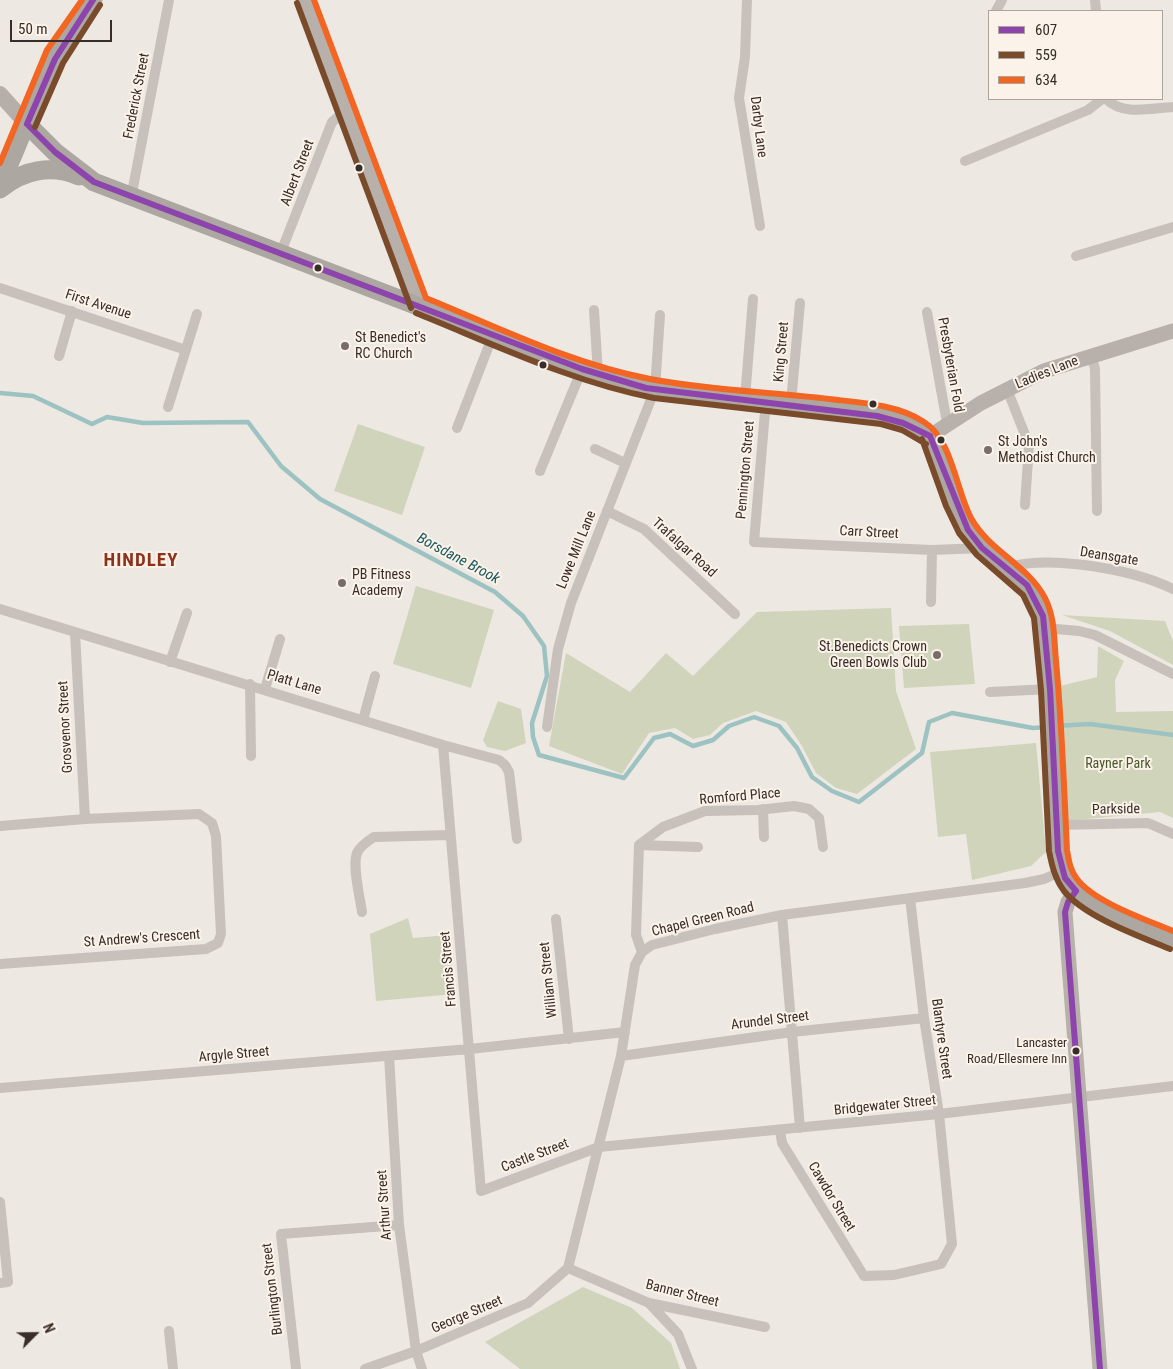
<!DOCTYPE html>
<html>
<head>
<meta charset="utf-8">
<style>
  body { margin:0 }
  #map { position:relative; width:1173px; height:1369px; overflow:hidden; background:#eee8e2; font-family:"Roboto Condensed",sans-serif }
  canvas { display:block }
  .legend { position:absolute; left:988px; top:10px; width:175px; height:90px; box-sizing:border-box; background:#fbf2e9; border:1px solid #ada39c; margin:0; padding:6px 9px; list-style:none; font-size:15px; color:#392d28 }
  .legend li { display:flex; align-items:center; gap:10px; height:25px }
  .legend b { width:25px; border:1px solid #ada39c }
  .north { position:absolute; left:10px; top:1309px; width:50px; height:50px; -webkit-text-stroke:4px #fbf2e9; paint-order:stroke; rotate:67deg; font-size:14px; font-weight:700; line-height:20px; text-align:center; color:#392d28 }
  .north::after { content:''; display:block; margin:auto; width:18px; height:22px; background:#392d28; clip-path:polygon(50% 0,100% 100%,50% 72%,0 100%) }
  .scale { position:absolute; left:10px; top:20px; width:102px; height:22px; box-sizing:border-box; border:2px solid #392d28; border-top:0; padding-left:6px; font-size:15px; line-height:18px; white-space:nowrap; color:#392d28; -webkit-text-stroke:4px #fbf2e9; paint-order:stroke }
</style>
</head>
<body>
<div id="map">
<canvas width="1173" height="1369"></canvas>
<ul class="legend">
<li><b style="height:6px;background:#8e44ad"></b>607</li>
<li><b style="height:6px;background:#7a4b2a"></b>559</li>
<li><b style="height:6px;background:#f26522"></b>634</li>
</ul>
<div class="north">N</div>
<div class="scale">50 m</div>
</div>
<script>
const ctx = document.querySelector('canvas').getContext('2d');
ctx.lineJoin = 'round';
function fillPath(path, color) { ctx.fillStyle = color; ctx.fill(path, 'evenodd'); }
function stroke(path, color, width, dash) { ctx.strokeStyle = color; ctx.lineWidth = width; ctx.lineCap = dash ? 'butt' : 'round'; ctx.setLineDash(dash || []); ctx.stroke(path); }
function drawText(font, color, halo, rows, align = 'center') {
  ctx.font = font + ' "Roboto Condensed",sans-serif'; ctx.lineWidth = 4; ctx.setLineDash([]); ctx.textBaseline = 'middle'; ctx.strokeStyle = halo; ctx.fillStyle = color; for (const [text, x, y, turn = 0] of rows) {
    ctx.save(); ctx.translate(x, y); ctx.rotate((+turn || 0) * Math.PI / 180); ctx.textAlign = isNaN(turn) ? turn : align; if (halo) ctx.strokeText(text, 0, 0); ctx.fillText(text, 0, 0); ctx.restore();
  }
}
fillPath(new Path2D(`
  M358 424 425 447 402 515 334 491Z
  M416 586 494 610 471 688 393 664Z
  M891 608 896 691 916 749 857 794 836 788 816 773 802 746 786 722 756 711 723 723 710 735 693 739 675 728 649 733 622 774 549 746 566 653 630 692 666 653 693 676 757 612Z
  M1062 615 1165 621 1173 641V665L1110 631Z
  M969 624 975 684 904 688 899 626Z
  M1098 646 1124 661 1115 680 1116 712 1173 711V818L1160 812 1065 821 1060 686 1097 677Z
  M498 701 521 709 526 743 505 751 487 747 483 740Z
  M1036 743 1046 852 1031 866 972 880 966 834 938 837 930 752Z
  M408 918 413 938 449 935 455 994 376 1001 370 934Z
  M583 1287 632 1308 671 1343 680 1369H520L485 1342Z`), '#d0d4bb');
stroke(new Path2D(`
  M0 393 33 396 92 424 107 417 143 423 248 422 281 466 320 499 495 592 523 616 544 646 547 676 532 723 533 737 539 755 624 778 654 738 670 734 693 746 713 740 729 726 754 717 779 726 797 748 812 777 832 791 859 802 922 753 929 722 952 713 1033 728 1048 727
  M1055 726 1090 724 1173 735`), '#9cc2c1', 4.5);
stroke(new Path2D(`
  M747 0 745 57 739 98 760 226
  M1095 0 1096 11
  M996 11 1002 0
  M1106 99C1123 116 1151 108 1173 107
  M965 161 1088 110 1102 99
  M131 198 169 0
  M281 252 332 122 347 110
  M1076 256 1173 227
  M0 288 186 350
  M594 310 598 374
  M927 312 947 423
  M1091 355 1095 369 1097 511
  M59 356 72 311
  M1007 389 1029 445 1025 505
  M745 398 753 299
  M766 400 754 542 932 550 982 548
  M791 403 800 303
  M168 407 197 314
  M457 428 493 335
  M595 449 625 463
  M540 471 582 369
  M607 511 644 529 735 614
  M1008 567C1052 555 1132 569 1173 589
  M931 602 932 550
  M0 609 443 745 499 760 505 765 509 772 517 839
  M1045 628 1079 631 1095 635 1173 674
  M75 633 85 819
  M170 662 187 613
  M250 684 251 756
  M265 689 280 639
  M990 692 1050 689
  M363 720 375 676
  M547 727 558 649 571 603 655 389 660 315
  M443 745 481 1191 599 1147 939 1114 1173 1086
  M763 809 764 837
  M1056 825 1148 823 1173 834
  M0 826 85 819 199 814 212 823 216 836 221 934 218 943 206 949 0 964
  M639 845 663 827 705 811 758 810 794 806 809 809 819 818 823 847
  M639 845 636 935 642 952
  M639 845 698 847
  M362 912C360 897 352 867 357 853 360 846 368 841 374 837L450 835
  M782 915 800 1128
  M556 919 569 1039
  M389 1056 399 1225 416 1351 422 1369
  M621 1056 792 1032 924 1018
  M0 1088 470 1049 625 1032
  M780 1130 782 1143 864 1276 894 1275 941 1264 952 1244 939 1114 924 1018 910 898
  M0 1202 8 1282 0 1283
  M568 1268 621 1056 635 965 642 952 652 945 715 929 782 915 1025 883 1044 879 1062 871
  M568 1268 649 1303 765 1327
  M649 1303 678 1334 692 1369
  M169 1331 173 1369
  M296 1369 281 1234 399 1225
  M365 1369 416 1351 528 1303 568 1268`), '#c8c0ba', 10);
stroke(new Path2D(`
  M305 0 419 305
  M930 436 981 403 1044 371 1173 331
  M1076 891 1068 902 1065 912 1100 1369`), '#b8b0ab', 15);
stroke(new Path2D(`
  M0 94 27 124`), '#b6aea9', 16);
stroke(new Path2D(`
  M27 124 55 152 94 182 582 369 625 383 655 389 766 400 883 415 912 426 930 436 963 521 974 539 1027 585 1039 605 1043 616 1050 689 1058 851 1062 871 1071 886 1085 898 1119 918 1173 941
  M0 183C22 141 33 96 55 54 65 35 79 18 93 0
  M0 189C23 170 51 164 79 176`), '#ada7a1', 19);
stroke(new Path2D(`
  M27 124 55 152 94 182 582 369 646 388 877 416 903 423 930 436
  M27 124 55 59 93 0
  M930 436 968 530 982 548 1027 585 1043 616 1050 689 1058 851 1065 878 1076 891
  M1076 891 1068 902 1065 912 1100 1369`), '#8e44ad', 6);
stroke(new Path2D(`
  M297 3 411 308
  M35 127 63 63 100 5
  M416 313C493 344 572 382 654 398L881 424 902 430 926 444
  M922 439 946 506 959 533 977 555 1023 595 1034 618 1041 690 1049 851C1052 866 1055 879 1064 891 1085 917 1139 936 1170 949`), '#7a4b2a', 6);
stroke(new Path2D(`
  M314 0 426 298C499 328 572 364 650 379 712 391 776 392 838 400 866 403 900 406 924 422 952 439 956 490 971 518 989 551 1028 565 1045 598 1055 617 1054 640 1056 661 1062 724 1064 787 1067 850 1069 861 1070 870 1077 879 1094 902 1147 920 1173 931
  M0 163 47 50 82 0`), '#f26522', 6);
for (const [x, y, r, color] of [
  [359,168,4.5,"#392d28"],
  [318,268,4.5,"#392d28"],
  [345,346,5,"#786e69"],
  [543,365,4.5,"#392d28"],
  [873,404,4.5,"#392d28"],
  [941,440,4.5,"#392d28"],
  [988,450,5,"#786e69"],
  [342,583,5,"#786e69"],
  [937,655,5,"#786e69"],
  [1076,1051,4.5,"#392d28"]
]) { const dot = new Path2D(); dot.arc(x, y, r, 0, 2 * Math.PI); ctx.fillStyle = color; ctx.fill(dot); stroke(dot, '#fbf2e9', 2); }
drawText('13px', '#392d28', '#fbf2e9', [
  ["Lancaster",1067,1044],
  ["Road/Ellesmere Inn",1067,1060]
], 'right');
drawText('14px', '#392d28', '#fbf2e9', [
  ["Frederick Street",137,96,-79],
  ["Darby Lane",758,127,83],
  ["Albert Street",298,173,-69],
  ["First Avenue",98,305,18],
  ["King Street",782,352,-85],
  ["Presbyterian Fold",950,365,80],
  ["Ladies Lane",1047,373,-22],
  ["Pennington Street",746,470,-85],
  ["Carr Street",869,533,3],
  ["Trafalgar Road",684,548,42],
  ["Lowe Mill Lane",577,550,-68],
  ["Deansgate",1109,557,9],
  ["Platt Lane",294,683,17],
  ["Grosvenor Street",66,727,-93],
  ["Romford Place",740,797,-5],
  ["Parkside",1116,810,-1],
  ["Chapel Green Road",703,920,-14],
  ["St Andrew's Crescent",142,939,-4],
  ["Francis Street",449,969,-95],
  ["William Street",549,980,-96],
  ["Arundel Street",770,1021,-7],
  ["Blantyre Street",941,1039,82],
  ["Argyle Street",234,1055,-5],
  ["Bridgewater Street",885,1106,-6],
  ["Castle Street",535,1156,-21],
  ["Cawdor Street",831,1197,59],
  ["Arthur Street",385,1205,-94],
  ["Burlington Street",273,1289,-97],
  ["Banner Street",682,1294,14],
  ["George Street",467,1315,-23]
]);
drawText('14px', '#392d28', '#fbf2e9', [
  ["St Benedict's",355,338],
  ["RC Church",355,354],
  ["St John's",998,442],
  ["Methodist Church",998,458],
  ["PB Fitness",352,575],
  ["Academy",352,591],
  ["St.Benedicts Crown",927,647,"right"],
  ["Green Bowls Club",927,663,"right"]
], 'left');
drawText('14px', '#49592a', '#fbf2e9', [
  ["Rayner Park",1118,764]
]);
drawText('italic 15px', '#1b5b5d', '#fbf2e9', [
  ["Borsdane Brook",458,559,28]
]);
ctx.letterSpacing = '1px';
drawText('bold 19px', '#8d331c', '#fbf2e9', [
  ["HINDLEY",141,561]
]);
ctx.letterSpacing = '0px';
</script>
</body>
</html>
